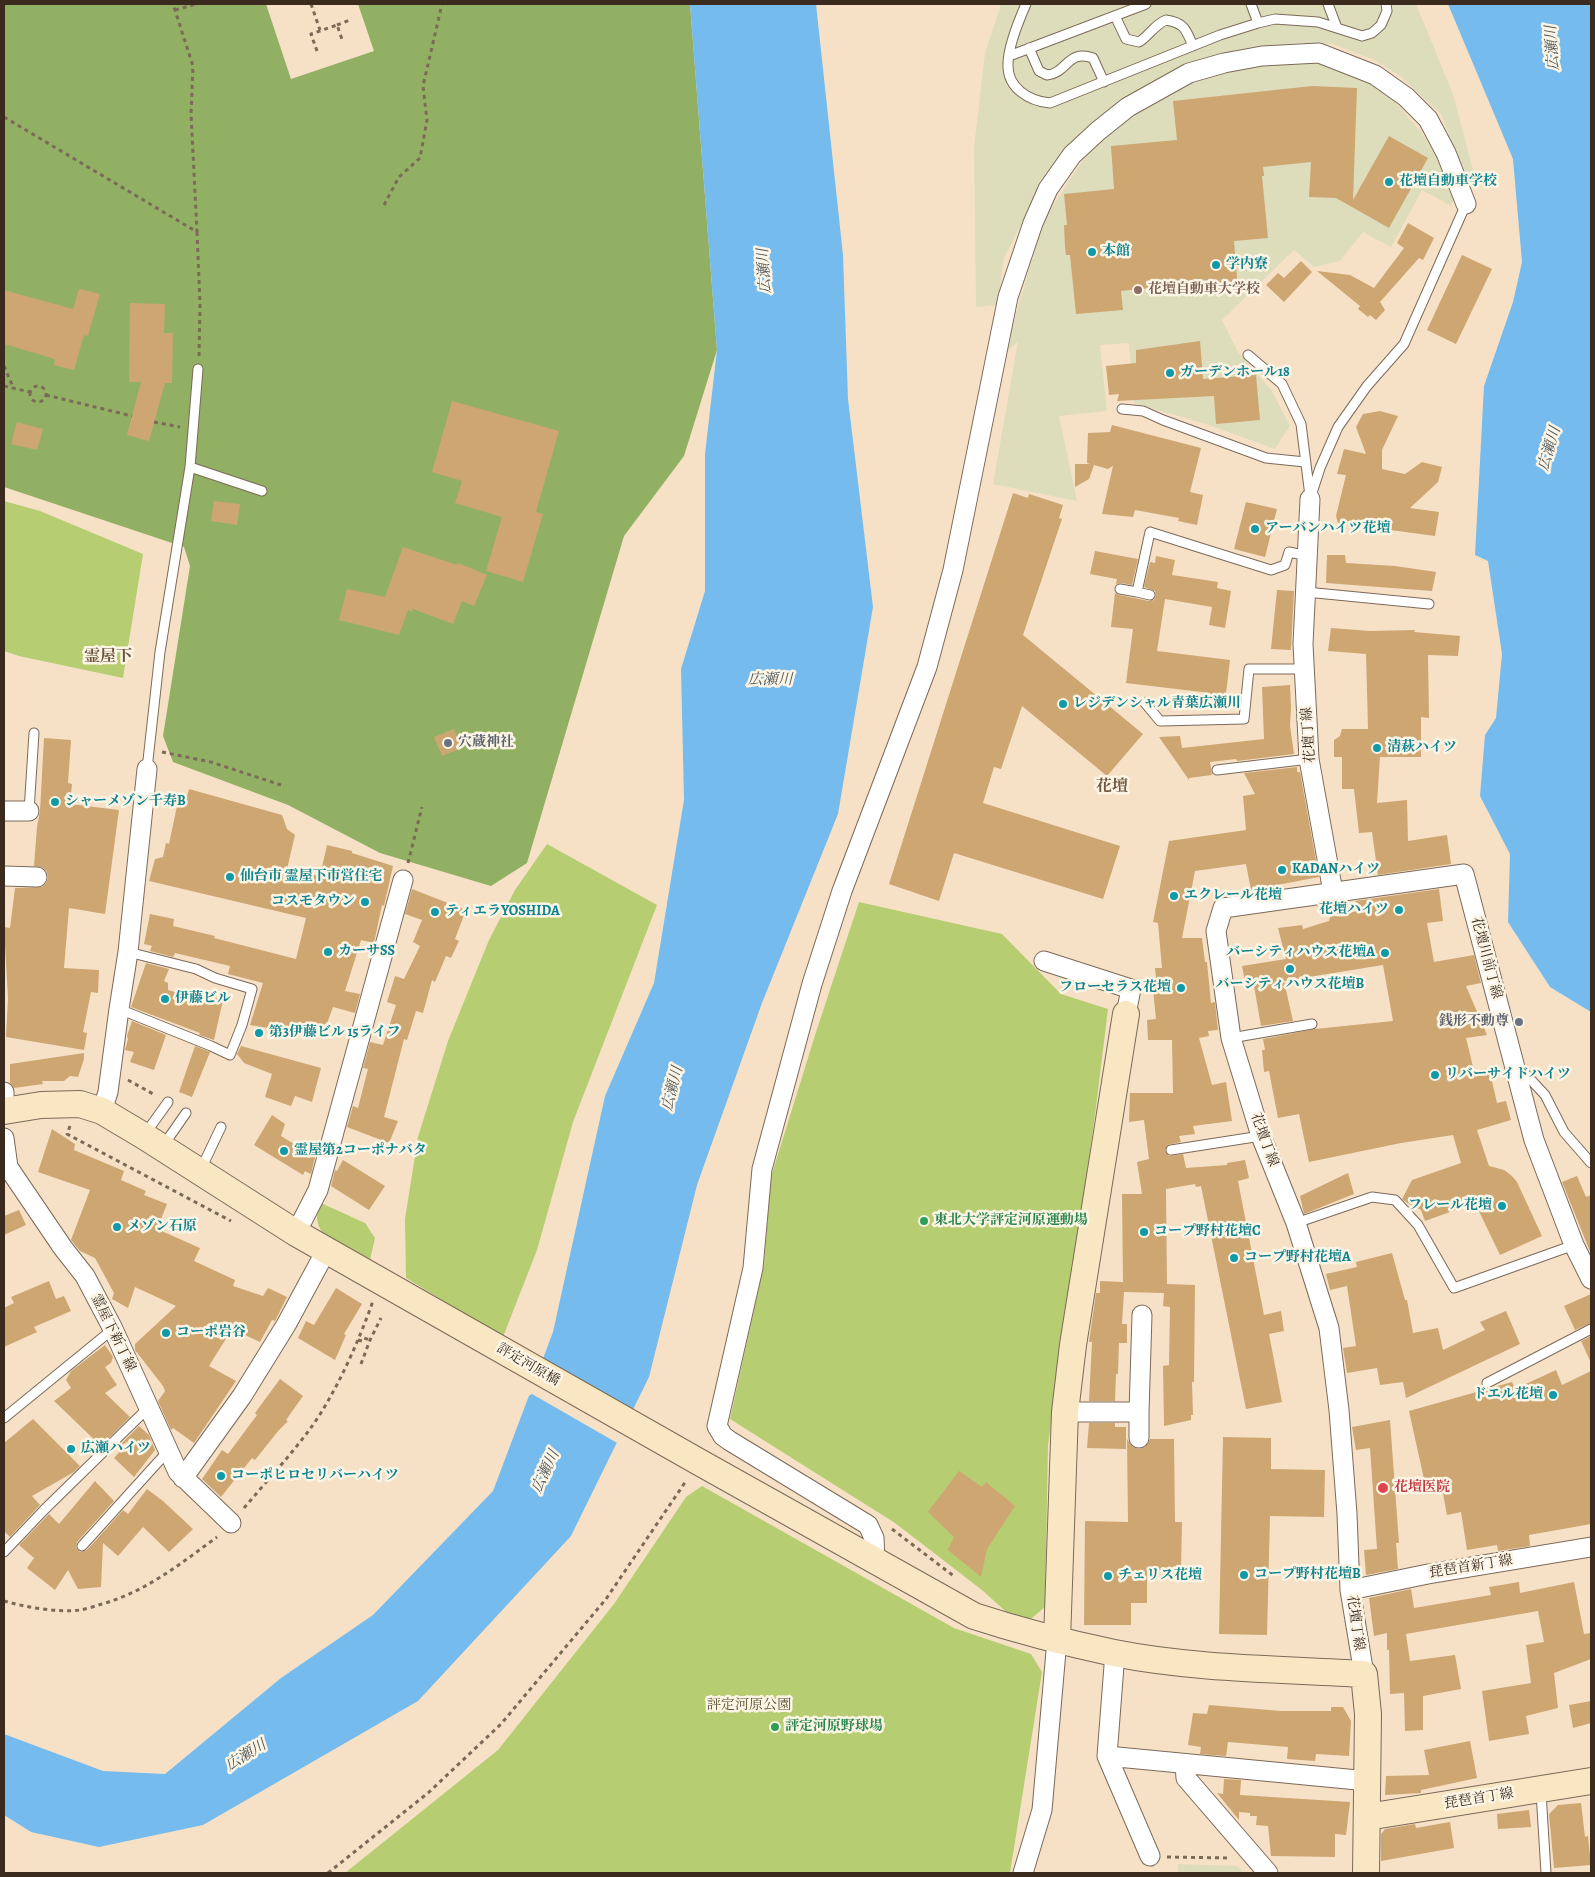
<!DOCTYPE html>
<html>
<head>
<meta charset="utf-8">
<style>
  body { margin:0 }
  #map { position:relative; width:1595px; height:1877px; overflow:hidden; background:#f6e1c7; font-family:Alegreya,serif }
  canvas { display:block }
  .frame { position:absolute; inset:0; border:5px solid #3b2a1e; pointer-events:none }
</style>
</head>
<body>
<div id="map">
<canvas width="1595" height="1877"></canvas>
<div class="frame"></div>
</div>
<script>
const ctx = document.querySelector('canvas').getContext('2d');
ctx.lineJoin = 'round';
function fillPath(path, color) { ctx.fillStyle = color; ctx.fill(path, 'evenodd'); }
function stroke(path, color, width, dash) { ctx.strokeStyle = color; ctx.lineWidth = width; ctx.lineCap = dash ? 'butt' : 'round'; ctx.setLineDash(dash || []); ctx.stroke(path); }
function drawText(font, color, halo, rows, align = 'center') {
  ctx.font = font + ' Alegreya,"Noto Serif JP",serif'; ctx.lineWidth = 5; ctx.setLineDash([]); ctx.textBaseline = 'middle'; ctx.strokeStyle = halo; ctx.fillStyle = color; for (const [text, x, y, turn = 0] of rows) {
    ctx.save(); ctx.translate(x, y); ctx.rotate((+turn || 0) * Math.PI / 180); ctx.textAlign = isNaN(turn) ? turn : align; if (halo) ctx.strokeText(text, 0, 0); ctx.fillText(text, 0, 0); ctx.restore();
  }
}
fillPath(new Path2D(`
  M1001 4H1416L1453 94 1476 181 1468 184 1441 114 1399 75 1372 59 1332 44 1298 43 1256 46 1214 55 1168 75 1037 194 1004 258 997 305 976 307 974 147 985 53Z
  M1319 62 1367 80 1397 104 1421 132 1440 162 1454 200 1451 206 1422 190 1391 247 1363 232 1340 261 1314 267 1294 250 1222 320 1238 352 1272 391 1290 426 1275 449 1209 425 1134 403 1129 343 1100 345 1107 411 1059 416 1077 501 993 484 1018 341 1004 355 1044 219 1083 160 1125 117 1190 79 1256 64Z
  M1178 1864 1238 1866 1243 1873H1178Z`), '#deddbb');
fillPath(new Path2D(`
  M4 501 40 511 143 554 123 678 19 656 4 651Z
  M547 844 657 905 573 1122 537 1250 503 1337 406 1278 405 1219 418 1137 448 1041 489 940 515 890Z
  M859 902 1002 934 1061 994 1108 1009 1095 1115 1048 1445 1045 1607 1026 1623 1014 1619 982 1590 895 1523 730 1419 764 1265 771 1177 817 1029Z
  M321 1203 365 1223 375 1238 370 1260C353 1251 318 1242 317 1218 317 1213 320 1207 321 1203Z
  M702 1486 954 1628 1031 1654 1042 1672 1010 1873H345L498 1750 614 1604 686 1497Z`), '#b7cd71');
fillPath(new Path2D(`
  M4 4H266L291 79 374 51 358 4H690L717 350 684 456 624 536 527 863 491 886 380 853 288 805 173 762 163 736 190 566 184 547 4 487Z`), '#91b063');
fillPath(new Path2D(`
  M690 4H816L843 255 848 399 873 607 838 814 762 1003 697 1185 649 1377 571 1536 418 1701 203 1825 99 1847 31 1832 4 1815V1734L103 1771 165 1774 281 1678 373 1615 493 1491 553 1332 605 1096 654 983 684 800 681 669 705 591V454L717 350Z
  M1448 4H1591V1012L1550 987 1508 922 1510 854 1480 796 1485 735 1496 718 1502 654 1488 561 1475 555 1484 386 1513 302 1522 262 1513 159Z`), '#76bbed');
fillPath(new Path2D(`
  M541 1358 635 1412 619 1444 532 1394 525 1398Z`), '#f6e1c7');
fillPath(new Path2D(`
  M1312 86 1357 88 1353 200 1389 136 1428 158 1389 228 1336 198 1309 197 1311 162 1263 167 1264 176H1262L1268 238 1234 241 1238 289 1198 292V283L1121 291 1123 310 1076 314 1070 255H1066L1065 247 1064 225H1067L1064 194 1114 189 1111 146 1177 140 1173 101Z
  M1408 223 1434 238 1423 260 1419 258 1380 302 1385 310 1376 320 1370 315 1368 317 1358 309 1360 306 1317 271 1350 275 1374 288 1404 248 1397 243Z
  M1462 255 1492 269 1456 344 1427 330Z
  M1301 261 1312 272 1284 302 1266 285 1278 273 1284 278Z
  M79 289 100 294 88 336 84 335 74 370 54 365 55 359 4 344V290L73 309Z
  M130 303 165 304 164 333H173L172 383H165L149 441 127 435 141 382H129Z
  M1200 341 1203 379 1256 375 1260 420 1216 424 1214 396 1117 401 1119 394 1109 395 1106 366 1136 363V350Z
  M452 401 559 431 536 512 543 514 523 582 486 571 502 517 455 503 462 481 432 472Z
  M1380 411 1398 416 1382 450V469L1405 474 1422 462 1442 467 1438 482 1410 508 1439 512 1435 536 1338 523 1336 516 1346 475 1337 474 1344 449 1366 454 1356 427 1363 414Z
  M17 422 43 429 37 450 11 444Z
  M1112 425 1201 448 1190 492 1203 495 1197 525 1178 521 1179 518 1135 510 1133 517 1102 514 1113 466 1108 469 1094 465 1089 479 1075 487V464H1090L1087 463 1088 433 1110 432Z
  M1013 493 1028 498 1029 494 1063 505 1059 518 1062 519 1023 635 1143 734 1107 776 1022 706 1001 769 994 767 983 803 1120 846 1103 899 954 853 939 901 889 884Z
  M214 501 240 504 237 525 211 521Z
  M1246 502 1277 509 1265 557 1234 549Z
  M403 547 457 565 458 563 487 575 474 606 462 601 453 624 413 609 412 612 408 610 399 635 339 620 347 589 385 597Z
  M1095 551 1138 559 1132 585 1121 583 1116 584 1117 579 1090 574Z
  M1327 555H1345L1346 563 1395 566 1436 572 1432 591 1326 583Z
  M1156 556 1175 560 1172 575 1218 582 1217 588 1231 591 1225 628 1209 625 1212 607 1165 599 1157 651 1230 660 1225 702 1209 700 1210 693 1126 683 1133 629 1111 627 1115 593 1119 595 1149 601 1154 600 1156 596 1155 591 1144 587 1150 562 1155 563Z
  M1277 590 1294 591 1291 650 1271 649Z
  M1331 628 1370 631 1415 630 1414 632 1460 636 1458 656 1428 655 1429 718 1421 717V757H1380L1377 803 1407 800 1408 841 1447 835 1451 864 1378 875 1372 832 1359 833 1354 789H1342V757H1334V740L1340 736 1342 729H1368L1366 654 1328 651Z
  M1290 685 1291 707 1290 726 1294 754 1237 761 1236 759 1210 762 1212 775 1189 778V780L1159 737 1180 736 1182 748 1264 739 1262 687Z
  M454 729 462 748 442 756 434 737Z
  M44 738 71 740 68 783 72 784 70 804 119 810 105 914 69 908 64 968 99 970 98 993 91 992 83 1032 87 1033 84 1050 6 1037 8 998 4 927 10 928 15 888 42 887 46 883 48 878 47 872 43 868 34 866 37 827 40 811Z
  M1297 767V772H1300L1319 877 1251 890 1246 864 1195 871 1182 938H1202L1205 962H1207L1211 1003 1215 1002 1218 1030 1208 1031 1209 1036 1199 1038 1212 1085 1226 1082 1232 1121 1193 1126 1195 1134 1179 1136 1181 1142 1168 1145 1165 1150 1169 1156 1183 1154 1186 1168 1227 1165V1163L1245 1160 1249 1178 1238 1181 1264 1315 1281 1311 1284 1331 1269 1334 1282 1402 1246 1409 1201 1186 1196 1187 1195 1184 1166 1189 1167 1284 1195 1285 1194 1382H1192L1193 1415H1191V1420L1164 1426 1163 1366 1169 1365 1170 1307 1163 1306 1164 1293 1124 1292 1122 1324H1127V1343H1119L1118 1374H1116L1115 1401H1089L1092 1342H1089L1096 1293H1100V1281L1123 1282 1122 1194H1142L1137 1162 1149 1159 1144 1120 1129 1122 1130 1093H1173L1172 1040H1148L1147 1020 1156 1019 1152 980 1156 979 1155 968H1162L1158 923 1153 922 1169 841 1246 830 1243 796 1255 794 1244 773Z
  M189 789 282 815 287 829 295 835 287 869 320 876 327 845 352 851V853L393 866 384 906 382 905 374 943 361 940 345 991 360 994 355 1013 333 1007 322 1037 250 1025 263 983 228 974 230 966 175 953 173 957 150 951 152 946 144 944 150 914 174 919 173 926 215 936 214 938 296 959 306 918 149 881 155 859 163 857 166 843 169 844 177 806 184 807Z
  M412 889 466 910 455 939 459 941 451 958 446 956 435 982 432 980 423 1013 416 1011 407 1040 404 1039 384 1117 398 1121 389 1143 347 1127 353 1106 358 1108 368 1069 363 1068 370 1042 383 1045 396 1005 387 1002 395 976 404 979 420 946 413 942 422 920 405 914Z
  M1439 889 1443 921 1427 923 1434 962 1474 955 1481 983 1466 986 1487 1035 1466 1038 1474 1071 1489 1068 1497 1103 1506 1101 1511 1120 1477 1130 1489 1166 1504 1170 1512 1176 1517 1182 1542 1236 1500 1255 1475 1203 1425 1221 1421 1210 1406 1202 1402 1199 1412 1180 1461 1163 1453 1135 1401 1143 1309 1162 1299 1114 1278 1118 1269 1071 1264 1072 1262 1050H1265L1263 1039 1315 1029 1393 1021 1383 965 1284 981 1293 1021 1261 1026 1254 986 1246 987 1242 966 1286 959 1278 928 1302 925 1303 929 1329 921 1330 917 1357 911 1355 901Z
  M146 963 169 969 164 981 168 983V990L210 1003 212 997 223 1000 214 1040 199 1035 200 1033 131 1007Z
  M132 1021 166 1035 154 1070 130 1062 134 1052 125 1050 128 1039 127 1036Z
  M195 1046 210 1052 192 1097 179 1092Z
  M241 1046 321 1068 312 1102 295 1096 291 1106 265 1097 272 1074 244 1063 237 1054Z
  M84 1053V1059L78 1077 70 1076 64 1081H42L43 1084 14 1088 10 1083V1064Z
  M272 1115 285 1124 281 1136 315 1157 311 1174 305 1171 303 1175 254 1145Z
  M52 1129 75 1144 74 1150 124 1171 121 1180 146 1191 144 1195 167 1204 157 1229 200 1248 194 1261 235 1280 233 1286 263 1296 268 1288 287 1297 275 1321 272 1320 260 1342 232 1329 209 1366 236 1381 194 1443 173 1428 171 1430 158 1401 165 1391 163 1386 135 1350V1344L176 1306 135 1287 128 1308 112 1299 114 1293 95 1258 80 1251 71 1240 90 1190 38 1172Z
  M343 1160 385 1186 369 1210 331 1186 335 1170 337 1171Z
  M1348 1173 1354 1194 1304 1214 1300 1196Z
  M1577 1176 1586 1197 1591 1195V1254L1562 1182Z
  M19 1210 26 1225 4 1235V1216Z
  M1392 1253 1405 1300H1407L1413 1333 1438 1328 1443 1350 1485 1330 1480 1322 1506 1311 1520 1344 1406 1398 1403 1382 1380 1385 1377 1368 1347 1373 1343 1348 1356 1346 1347 1286 1330 1290 1326 1274 1357 1267 1356 1262Z
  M49 1281 56 1299 64 1296 71 1311 34 1327 37 1332 4 1347V1308L14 1303 11 1297Z
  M336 1288 362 1304 344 1334 346 1335 335 1360 298 1338 306 1321 314 1325Z
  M1591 1294V1323L1575 1330 1564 1306Z
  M1591 1336V1363L1581 1341Z
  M105 1345 113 1357 111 1363 105 1367 117 1385 105 1393 130 1417 101 1446 54 1401 71 1388 66 1380 71 1371Z
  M1556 1370 1562 1385 1591 1371V1524L1529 1535 1530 1546 1498 1551 1497 1545 1467 1550 1461 1512 1447 1515 1440 1477 1424 1479 1409 1411 1512 1382 1515 1389Z
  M280 1379 303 1396 286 1420 288 1421 279 1430 255 1460 252 1458 221 1497 202 1479 222 1450 228 1454 257 1415 255 1413Z
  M33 1419 80 1466 74 1472 32 1496 40 1505 10 1537 4 1531V1443Z
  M1390 1420 1399 1543H1396L1398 1569 1366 1575 1364 1550 1377 1549 1370 1448 1356 1450 1352 1427Z
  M1089 1423H1115V1427H1126V1449L1087 1448Z
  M139 1426 149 1435 155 1450 134 1477 114 1458 130 1440 117 1448Z
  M1223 1437 1271 1438V1469L1325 1470 1324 1517 1270 1516 1267 1635 1219 1634Z
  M1127 1439 1133 1447 1139 1449 1145 1447 1150 1439H1174L1175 1522H1182L1181 1570H1147V1603H1131V1625H1084L1085 1521 1128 1522Z
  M959 1471 982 1487 986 1482 1015 1506 987 1549 981 1577 948 1550 954 1537 928 1512Z
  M95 1481 114 1501 77 1542 76 1547 80 1552 87 1550 123 1510 128 1514 147 1489 163 1501 193 1529 169 1552 143 1527 118 1556 103 1543 101 1587 78 1589 68 1570 55 1590 27 1568 34 1558 19 1545 49 1514 59 1524Z
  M1519 1582 1520 1593 1574 1582 1584 1634 1591 1633V1659L1554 1673 1558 1708 1526 1716 1529 1734 1489 1741 1482 1691 1531 1683 1526 1645 1544 1642 1538 1611 1406 1634 1410 1661 1455 1655 1461 1689 1423 1696V1730L1405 1731 1404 1693 1390 1694 1389 1650H1387V1633L1374 1636 1369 1598 1411 1589 1414 1608 1491 1595 1489 1587Z
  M1591 1701V1723L1573 1728 1569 1705Z
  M1209 1705 1281 1711H1331V1707H1343L1351 1721 1349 1756 1316 1754 1315 1761 1287 1759 1288 1747 1228 1742 1226 1756 1200 1754 1201 1747 1188 1745 1193 1713 1207 1714Z
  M1470 1741 1477 1778 1421 1790V1793L1385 1795 1386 1776 1429 1775 1424 1750Z
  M1224 1779 1241 1780 1240 1795 1350 1802 1346 1835 1335 1834V1857L1271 1856 1268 1826 1256 1825 1257 1816H1250V1813L1239 1812V1820L1217 1793 1223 1794Z
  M1581 1803 1585 1837 1588 1836 1591 1865 1554 1868 1549 1814 1558 1805Z
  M1529 1810 1531 1827 1498 1829 1497 1814Z
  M1450 1822 1454 1848 1381 1861V1834L1385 1829 1415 1824 1416 1828Z`), '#cda672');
const lane = new Path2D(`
  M1026 4C1019 20 1008 47 1008 64 1007 88 1029 101 1050 103L1220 35 1258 23 1275 19 1318 22 1362 36 1372 33 1381 25 1387 11 1386 4
  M1251 4 1258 23
  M1328 4 1337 28
  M1115 16 1126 39 1139 42C1149 36 1154 25 1166 20 1185 23 1186 30 1193 46
  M1029 48 1039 71 1047 75C1068 73 1067 49 1093 58L1104 82
  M1009 56 1146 4
  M1248 355 1282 384 1301 424 1310 496
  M1122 409 1143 411 1163 420 1266 458 1305 462
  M190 467 262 491
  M1310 499 1320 468 1338 427 1367 386 1404 344 1466 204
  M1120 589 1137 592
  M1306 592 1429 604
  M1150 595 1137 592 1150 532 1271 570 1285 565 1289 552 1308 556
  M1145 703 1160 721 1244 719 1249 669H1305
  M147 769 160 652 190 467 198 369
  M1217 770 1309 759
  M29 811 34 733
  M119 1009 211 1046 230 1055 242 1025 252 989 215 978 196 969 128 952
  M1231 1038 1312 1024
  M1519 1067 1545 1095 1564 1132 1591 1163
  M145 1134 168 1102
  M163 1146 186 1113
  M1171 1150 1261 1136
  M201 1169 221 1127
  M1296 1223 1372 1197 1395 1200 1418 1225 1454 1288 1574 1245
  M1487 1383 1591 1329
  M4 1418 113 1329
  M82 1546 168 1451
  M4 1552 44 1510 148 1408
  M1541 1792 1546 1873`);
const street = new Path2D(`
  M1310 499 1303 644 1309 759 1333 892
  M4 811H29
  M4 876 37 877
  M1044 961 1131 989 1126 1014
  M4 1092V1101
  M102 1111 108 1092 119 1009 128 952 147 769
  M4 1138 8 1167 63 1248 85 1276 113 1329 178 1472 231 1523
  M296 1233 318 1190 403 880
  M1065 1412H1139L1142 1315
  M1139 1438V1412
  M183 1478 242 1396 286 1325 327 1249
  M875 1561 874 1538 868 1525 730 1441 723 1436 717 1426 753 1268 762 1169 812 984 842 891 927 667 953 570 1008 297 1033 223 1048 189 1072 155 1098 131 1128 107 1189 73 1224 63 1262 56 1319 53 1375 75 1406 97 1428 119 1446 153 1466 204
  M1350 1590 1428 1574 1591 1547
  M1115 1653 1107 1756 1368 1781
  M1364 1674 1350 1590 1347 1514 1339 1410 1329 1328 1296 1223 1261 1136 1231 1038 1216 931 1223 908 1464 874 1534 1140 1574 1245 1591 1279
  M1107 1756 1150 1856
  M1185 1764 1186 1778 1268 1873
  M1023 1873 1042 1810 1057 1640`);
const secondary = new Path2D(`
  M4 1111 41 1105 80 1104 102 1111 144 1136 296 1233 699 1462 974 1616C1020 1631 1067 1643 1114 1653 1194 1669 1282 1669 1364 1674L1368 1714 1366 1873
  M1057 1640 1065 1412 1073 1345 1126 1014
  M1367 1817 1591 1781`);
stroke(lane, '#7c6a59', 11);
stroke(street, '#7c6a59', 21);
stroke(secondary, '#7c6a59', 28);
stroke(new Path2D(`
  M311 4 320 30
  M175 10 196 4
  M337 25 350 20
  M317 51 311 34 337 25 343 42
  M4 117 197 232 191 114 193 66 173 4
  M384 205 399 177 420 158 427 120 423 86 442 4
  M197 232 200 304 199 356
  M4 366 13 387
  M4 386 30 392
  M30 394a8 8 0 1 1 16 0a8 8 0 1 1-16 0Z
  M46 395 132 416
  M154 422 180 427
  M162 752 211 762 281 785
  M408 863 422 807
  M128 1080 155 1095
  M70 1126 67 1134 231 1221
  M358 1340 362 1341 364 1338 370 1340
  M361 1364 370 1340 381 1318
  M244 1508C266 1482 290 1456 310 1429 335 1395 359 1341 373 1301
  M892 1529 955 1577
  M4 1601C25 1607 58 1613 80 1610 87 1609 95 1606 102 1604 147 1591 180 1564 217 1537
  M1167 1857 1231 1858
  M328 1873 428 1793 501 1724 606 1599 686 1481`), '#7c6a59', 3, [4, 4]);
stroke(lane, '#fff', 9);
stroke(street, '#fff', 19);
stroke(secondary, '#f9e7c3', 26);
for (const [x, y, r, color] of [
  [1389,182,5,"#0f9aa8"],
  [1092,252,5,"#0f9aa8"],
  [1216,265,5,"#0f9aa8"],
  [1138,290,5,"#8d6e63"],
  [1170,373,5,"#0f9aa8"],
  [1255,529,5,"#0f9aa8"],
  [1063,704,5,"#0f9aa8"],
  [448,743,5,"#6b7280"],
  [1377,748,5,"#0f9aa8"],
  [55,802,5,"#0f9aa8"],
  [1282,870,5,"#0f9aa8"],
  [230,877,5,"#0f9aa8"],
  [1174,896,5,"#0f9aa8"],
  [365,902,5,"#0f9aa8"],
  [1399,910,5,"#0f9aa8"],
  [435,912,5,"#0f9aa8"],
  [328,952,5,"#0f9aa8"],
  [1385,953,5,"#0f9aa8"],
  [1290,969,5,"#0f9aa8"],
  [1181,988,5,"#0f9aa8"],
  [165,999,5,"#0f9aa8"],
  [1519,1022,5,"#6b7280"],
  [259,1033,5,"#0f9aa8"],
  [1435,1075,5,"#0f9aa8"],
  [284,1151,5,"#0f9aa8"],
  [1502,1206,5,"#0f9aa8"],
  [924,1221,5,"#2e9e5b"],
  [117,1227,5,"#0f9aa8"],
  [1144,1232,5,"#0f9aa8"],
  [1234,1258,5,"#0f9aa8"],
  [166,1333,5,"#0f9aa8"],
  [1553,1395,5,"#0f9aa8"],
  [71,1449,5,"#0f9aa8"],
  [221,1476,5,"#0f9aa8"],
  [1383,1488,6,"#e0444e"],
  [1244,1575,5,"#0f9aa8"],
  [1108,1576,5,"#0f9aa8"],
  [775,1727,5,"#2e9e5b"]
]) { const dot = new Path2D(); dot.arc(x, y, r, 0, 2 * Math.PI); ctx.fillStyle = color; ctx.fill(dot); stroke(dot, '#fcf5e5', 2); }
drawText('bold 14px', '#0d838f', '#fcf5e5', [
  ["花壇自動車学校",1399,182],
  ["本館",1102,252],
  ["学内寮",1226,265],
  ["ガーデンホール18",1180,373],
  ["アーバンハイツ花壇",1265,529],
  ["レジデンシャル青葉広瀬川",1073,704],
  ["清萩ハイツ",1387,748],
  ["シャーメゾン千寿B",65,802],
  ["KADANハイツ",1292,870],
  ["仙台市 霊屋下市営住宅",240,877],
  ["エクレール花壇",1184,896],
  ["コスモタウン",355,902,"right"],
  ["花壇ハイツ",1389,910,"right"],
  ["ティエラYOSHIDA",445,912],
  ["カーサSS",338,952],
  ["バーシティハウス花壇A",1375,953,"right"],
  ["バーシティハウス花壇B",1290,985,"center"],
  ["フローセラス花壇",1171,988,"right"],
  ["伊藤ビル",175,999],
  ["第3伊藤ビル 15ライフ",269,1033],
  ["リバーサイドハイツ",1445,1075],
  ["霊屋第2コーポナバタ",294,1151],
  ["フレール花壇",1492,1206,"right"],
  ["メゾン石原",127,1227],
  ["コープ野村花壇C",1154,1232],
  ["コープ野村花壇A",1244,1258],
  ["コーポ岩谷",176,1333],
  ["ドエル花壇",1543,1395,"right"],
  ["広瀬ハイツ",81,1449],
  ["コーポヒロセリバーハイツ",231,1476],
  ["コープ野村花壇B",1254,1575],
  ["チェリス花壇",1118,1576]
], 'left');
drawText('bold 14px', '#785e54', '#fcf5e5', [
  ["花壇自動車大学校",1148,290]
], 'left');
drawText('14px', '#3b2a1e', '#fcf5e5', [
  ["花壇丁線",1309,735,-94],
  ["花壇川前丁線",1486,958,75],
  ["花壇丁線",1264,1140,70],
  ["霊屋下新丁線",113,1333,64],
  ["評定河原橋",528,1365,30],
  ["琵琶首新丁線",1471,1567,-9],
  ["花壇丁線",1355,1623,82],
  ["琵琶首丁線",1479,1799,-9]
]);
drawText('bold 14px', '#5b616d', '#fcf5e5', [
  ["穴蔵神社",458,743],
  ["銭形不動尊",1509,1022,"right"]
], 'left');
drawText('bold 14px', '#27864d', '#fcf5e5', [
  ["東北大学評定河原運動場",934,1221],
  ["評定河原野球場",785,1727]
], 'left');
drawText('bold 14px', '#be3a42', '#fcf5e5', [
  ["花壇医院",1394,1488]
], 'left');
drawText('14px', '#5a5333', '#fcf5e5', [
  ["評定河原公園",749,1706]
]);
drawText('italic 15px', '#4d565c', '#fcf5e5', [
  ["広瀬川",1553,48,-94],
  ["広瀬川",765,271,-94],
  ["広瀬川",1550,449,-74],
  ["広瀬川",770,680],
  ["広瀬川",673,1089,-76],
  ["広瀬川",546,1472,-65],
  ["広瀬川",246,1756,-32]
]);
drawText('bold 16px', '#6e553b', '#fcf5e5', [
  ["霊屋下",108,657],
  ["花壇",1112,787]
]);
</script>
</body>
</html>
